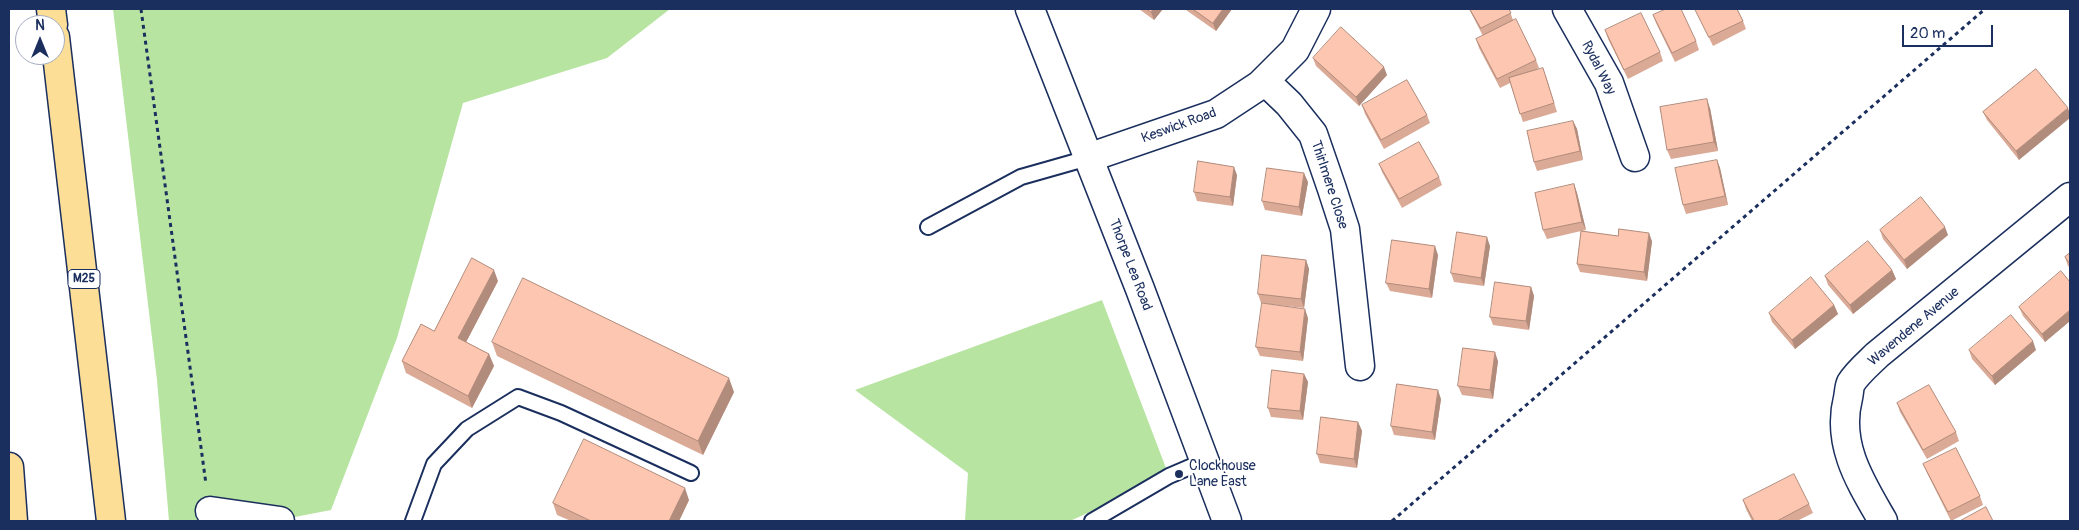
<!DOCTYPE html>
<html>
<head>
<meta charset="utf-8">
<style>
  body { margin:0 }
  #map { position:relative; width:2079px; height:530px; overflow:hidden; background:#fff; font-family:Pangolin,sans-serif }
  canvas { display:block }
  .frame { position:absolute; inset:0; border:10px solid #1b2f5e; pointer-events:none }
  .north { position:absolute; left:15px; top:15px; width:50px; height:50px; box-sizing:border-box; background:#fff; border:1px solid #a4acbf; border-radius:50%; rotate:0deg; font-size:14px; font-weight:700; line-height:20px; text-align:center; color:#1b2f5e }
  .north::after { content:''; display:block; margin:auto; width:18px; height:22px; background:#1b2f5e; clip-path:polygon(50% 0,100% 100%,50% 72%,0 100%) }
  .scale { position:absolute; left:1902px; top:25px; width:91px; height:22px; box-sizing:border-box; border:2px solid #1b2f5e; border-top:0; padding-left:6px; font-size:15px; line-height:18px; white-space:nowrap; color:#1b2f5e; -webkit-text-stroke:4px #fff; paint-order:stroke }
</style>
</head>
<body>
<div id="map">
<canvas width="2079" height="530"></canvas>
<div class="frame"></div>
<div class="north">N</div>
<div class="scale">20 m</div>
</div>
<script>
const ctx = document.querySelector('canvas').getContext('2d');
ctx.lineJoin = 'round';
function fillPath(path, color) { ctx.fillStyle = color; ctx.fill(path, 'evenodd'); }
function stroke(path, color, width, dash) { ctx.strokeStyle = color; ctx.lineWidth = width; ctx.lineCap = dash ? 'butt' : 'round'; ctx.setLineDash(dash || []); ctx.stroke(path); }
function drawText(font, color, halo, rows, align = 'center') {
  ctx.font = font + ' Pangolin,sans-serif'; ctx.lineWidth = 4; ctx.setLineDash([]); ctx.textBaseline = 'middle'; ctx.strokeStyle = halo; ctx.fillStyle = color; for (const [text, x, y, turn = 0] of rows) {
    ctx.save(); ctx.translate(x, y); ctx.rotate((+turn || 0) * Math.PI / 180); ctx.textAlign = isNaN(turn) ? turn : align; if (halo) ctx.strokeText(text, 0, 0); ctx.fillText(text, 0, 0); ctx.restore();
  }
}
fillPath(new Path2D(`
  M113 9H670L607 58 463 103 397 338 331 510 274 521H169L157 380Z
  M1102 300 1169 476 1070 521H965L968 473 855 390Z`), '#b7e4a1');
const lane = new Path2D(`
  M928 227 1021 177 1088 158
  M413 521 434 464 467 429 518 397 561 413 691 473
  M1092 521 1169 476 1204 461`);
const street = new Path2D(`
  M1567 9 1609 83 1635 157
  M1265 81 1289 104 1313 134 1332 189 1345 229 1360 366
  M1088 158 1216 114 1260 85 1295 50 1316 9
  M210 511 280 521
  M1883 521C1861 483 1836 445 1848 398 1849 394 1849 387 1851 383 1857 373 1869 363 1877 355L2070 197`);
const secondary = new Path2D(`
  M1030 9 1140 289 1227 521`);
const highway = new Path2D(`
  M51 9 53 25
  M55 37 111 521
  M9 467 13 521`);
stroke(lane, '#1b2f5e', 18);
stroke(street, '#1b2f5e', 31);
stroke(secondary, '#1b2f5e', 31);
stroke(highway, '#1b2f5e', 31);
stroke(new Path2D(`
  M141 9 206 484
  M1392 521 1985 9`), '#1b2f5e', 3, [4, 4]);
stroke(lane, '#fff', 14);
stroke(street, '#fff', 28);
stroke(secondary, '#fff', 28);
stroke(highway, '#fdde96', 28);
fillPath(new Path2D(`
  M1139 9H1163L1154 20Z
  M1185 9H1232L1216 31 1186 10Z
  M1469 9H1509L1513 20 1536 60 1539 68 1537 69 1546 76 1557 112 1523 122 1510 83 1500 88 1479 48 1476 39 1483 36Z
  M1695 9H1737L1743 21 1746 29 1713 46Z
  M1653 15 1696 41 1699 50 1675 62 1656 23Z
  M1605 30 1660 52 1663 61 1628 79 1608 39Z
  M1313 58 1387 75 1359 106 1316 66Z
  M2036 69 2019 160 1987 120 1983 112Z
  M1362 105 1427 115 1430 123 1384 149 1365 114Z
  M1710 108 1718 151 1671 159 1667 150Z
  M1573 121 1577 129 1583 160 1537 171 1534 162Z
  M1717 160 1720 168 1728 205 1686 214 1683 205Z
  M1379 164 1439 177 1442 185 1402 208 1382 172Z
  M1237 175 1233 206 1197 201 1194 192Z
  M1308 182 1302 216 1265 210 1262 201Z
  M1574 184 1577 193 1586 230 1582 231 1652 241 1647 281 1580 272 1577 264 1581 231 1547 239 1543 230Z
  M1880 230 1948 235 1907 269 1883 239Z
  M1490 246 1484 286 1454 282 1451 273Z
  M2070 253V268L2068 266 2065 257Z
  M1438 255 1432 298 1390 291 1386 283Z
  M1306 260 1309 269 1304 308 1261 303 1258 294Z
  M1892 270 1896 279 1853 314 1828 285 1825 276Z
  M498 281 466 342 489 354 494 366 472 408 406 373 402 361 434 331Z
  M2070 282V321L2045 342 2023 316 2019 307Z
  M1531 287 1534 296 1529 330 1493 325 1490 317Z
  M1834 305 1838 314 1795 349 1772 322 1769 313Z
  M1308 318 1303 361 1260 356 1256 347Z
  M492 342 734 392 703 455 497 356Z
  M1969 350H2036L1995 385 1972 359Z
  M1498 361 1493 399 1462 395 1458 386Z
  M1304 374 1308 382 1303 420 1271 417 1268 408Z
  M1441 399 1435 440 1394 435 1391 426Z
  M1897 403 1956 432 1959 441 1927 459 1900 412Z
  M1358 422 1362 431 1357 468 1320 463 1317 454Z
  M1923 464 1980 496 1983 505 1951 521 1927 473Z
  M689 500 679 521H571L557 515 553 503Z
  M1743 500 1809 504 1813 513 1797 521H1752L1746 509Z`), '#daaa97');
fillPath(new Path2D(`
  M1153 9H1163L1154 20 1151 12Z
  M1223 9H1232L1216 31 1213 23Z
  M1384 67 1387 75 1359 106 1356 97Z
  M1707 99 1710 108 1718 151 1714 142Z
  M2068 108 2070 114V118L2019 160 2016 151Z
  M1573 121 1577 129 1583 160 1580 151Z
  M1717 160 1720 168 1728 205 1725 196Z
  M1234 167 1237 175 1233 206 1230 197Z
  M1304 173 1308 182 1302 216 1299 207Z
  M1574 184 1577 193 1586 230 1582 222Z
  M1945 227 1948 235 1907 269 1904 260Z
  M1649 233 1652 241 1647 281 1644 272Z
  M1487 237 1490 246 1484 286 1481 278Z
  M1435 246 1438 255 1432 298 1429 289Z
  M1306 260 1309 269 1304 308 1301 299Z
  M494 270 498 281 462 350 458 338Z
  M1892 270 1896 279 1853 314 1850 305Z
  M1531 287 1534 296 1529 330 1526 321Z
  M1834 305 1838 314 1795 349 1792 340Z
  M1305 309 1308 318 1303 361 1300 352Z
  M2070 310V321L2045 342 2042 334Z
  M2033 341 2036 350 1995 385 1992 376Z
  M1495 352 1498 361 1493 399 1490 390Z
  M489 354 494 366 472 408 468 396Z
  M1304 374 1308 382 1303 420 1300 411Z
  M729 378 734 392 703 455 698 441Z
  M1438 390 1441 399 1435 440 1432 432Z
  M1358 422 1362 431 1357 468 1354 459Z
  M685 488 689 500 679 521H669Z`), '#b18b7b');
const building = new Path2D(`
  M1147 9H1153L1151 12Z
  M1193 9H1223L1213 23Z
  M1470 9H1509L1511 13 1481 28Z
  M1666 9H1681L1696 41 1672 53 1653 15Z
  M1695 9H1737L1743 21 1709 37Z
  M1641 13 1660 52 1624 70 1605 30Z
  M1516 19 1536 60 1497 79 1476 39Z
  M1341 27 1384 67 1356 97 1313 58Z
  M1543 68 1554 103 1520 114 1509 78Z
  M2036 69 2068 108 2016 151 1983 112Z
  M1407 80 1427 115 1381 140 1362 105Z
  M1707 99 1714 142 1667 150 1660 107Z
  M1573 121 1580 151 1534 162 1527 131Z
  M1419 142 1439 177 1399 199 1379 164Z
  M1717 160 1725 196 1683 205 1675 168Z
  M1198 161 1234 167 1230 197 1194 192Z
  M1267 168 1304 173 1299 207 1262 201Z
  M1574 184 1582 222 1543 230 1535 193Z
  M1921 197 1945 227 1904 260 1880 230Z
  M1619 229 1649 233 1644 272 1577 264 1581 231 1618 236Z
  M1457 232 1487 237 1481 278 1451 273Z
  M1392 240 1435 246 1429 289 1386 283Z
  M1868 241 1892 270 1850 305 1825 276Z
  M2070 253V264L2065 257Z
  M1262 255 1306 260 1301 299 1258 294Z
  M472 258 494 270 458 338 489 354 468 396 402 361 421 324 434 331Z
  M2061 271 2070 282V310L2042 334 2019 307Z
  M1811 277 1834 305 1792 340 1769 313Z
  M523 278 729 378 698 441 492 342Z
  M1495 282 1531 287 1526 321 1490 317Z
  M1262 303 1305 309 1300 352 1256 347Z
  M2011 315 2033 341 1992 376 1969 350Z
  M1463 348 1495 352 1490 390 1458 386Z
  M1272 370 1304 374 1300 411 1268 408Z
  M1397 384 1438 390 1432 432 1391 426Z
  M1929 385 1956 432 1923 450 1897 403Z
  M1321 417 1358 422 1354 459 1317 454Z
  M584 439 685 488 669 521H591L553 503Z
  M1956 448 1980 496 1948 512 1923 464Z
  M1794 474 1809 504 1777 521H1754L1743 500Z
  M1986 507 1993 521H1960Z`);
fillPath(building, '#fdc6b0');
stroke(building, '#b18b7b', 1);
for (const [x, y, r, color] of [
  [1179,474,5,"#1b2f5e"]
]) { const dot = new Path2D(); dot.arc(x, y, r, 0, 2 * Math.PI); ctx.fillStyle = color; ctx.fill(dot); stroke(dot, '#fff', 2); }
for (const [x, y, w] of [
  [84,279,32]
]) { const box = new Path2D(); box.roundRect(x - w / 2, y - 9.5, w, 19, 4); ctx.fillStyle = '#fff'; ctx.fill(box); stroke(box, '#1b2f5e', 1); }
drawText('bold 12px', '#1b2f5e', null, [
  ["M25",84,279]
]);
drawText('14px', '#1b2f5e', '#fff', [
  ["Rydal Way",1598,68,63],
  ["Keswick Road",1179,126,-20],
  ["Thirlmere Close",1329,185,72],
  ["Thorpe Lea Road",1130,265,69],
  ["Wavendene Avenue",1914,327,-40]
]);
drawText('14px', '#1b2f5e', '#fff', [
  ["Clockhouse",1189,466],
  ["Lane East",1189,482]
], 'left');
</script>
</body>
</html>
